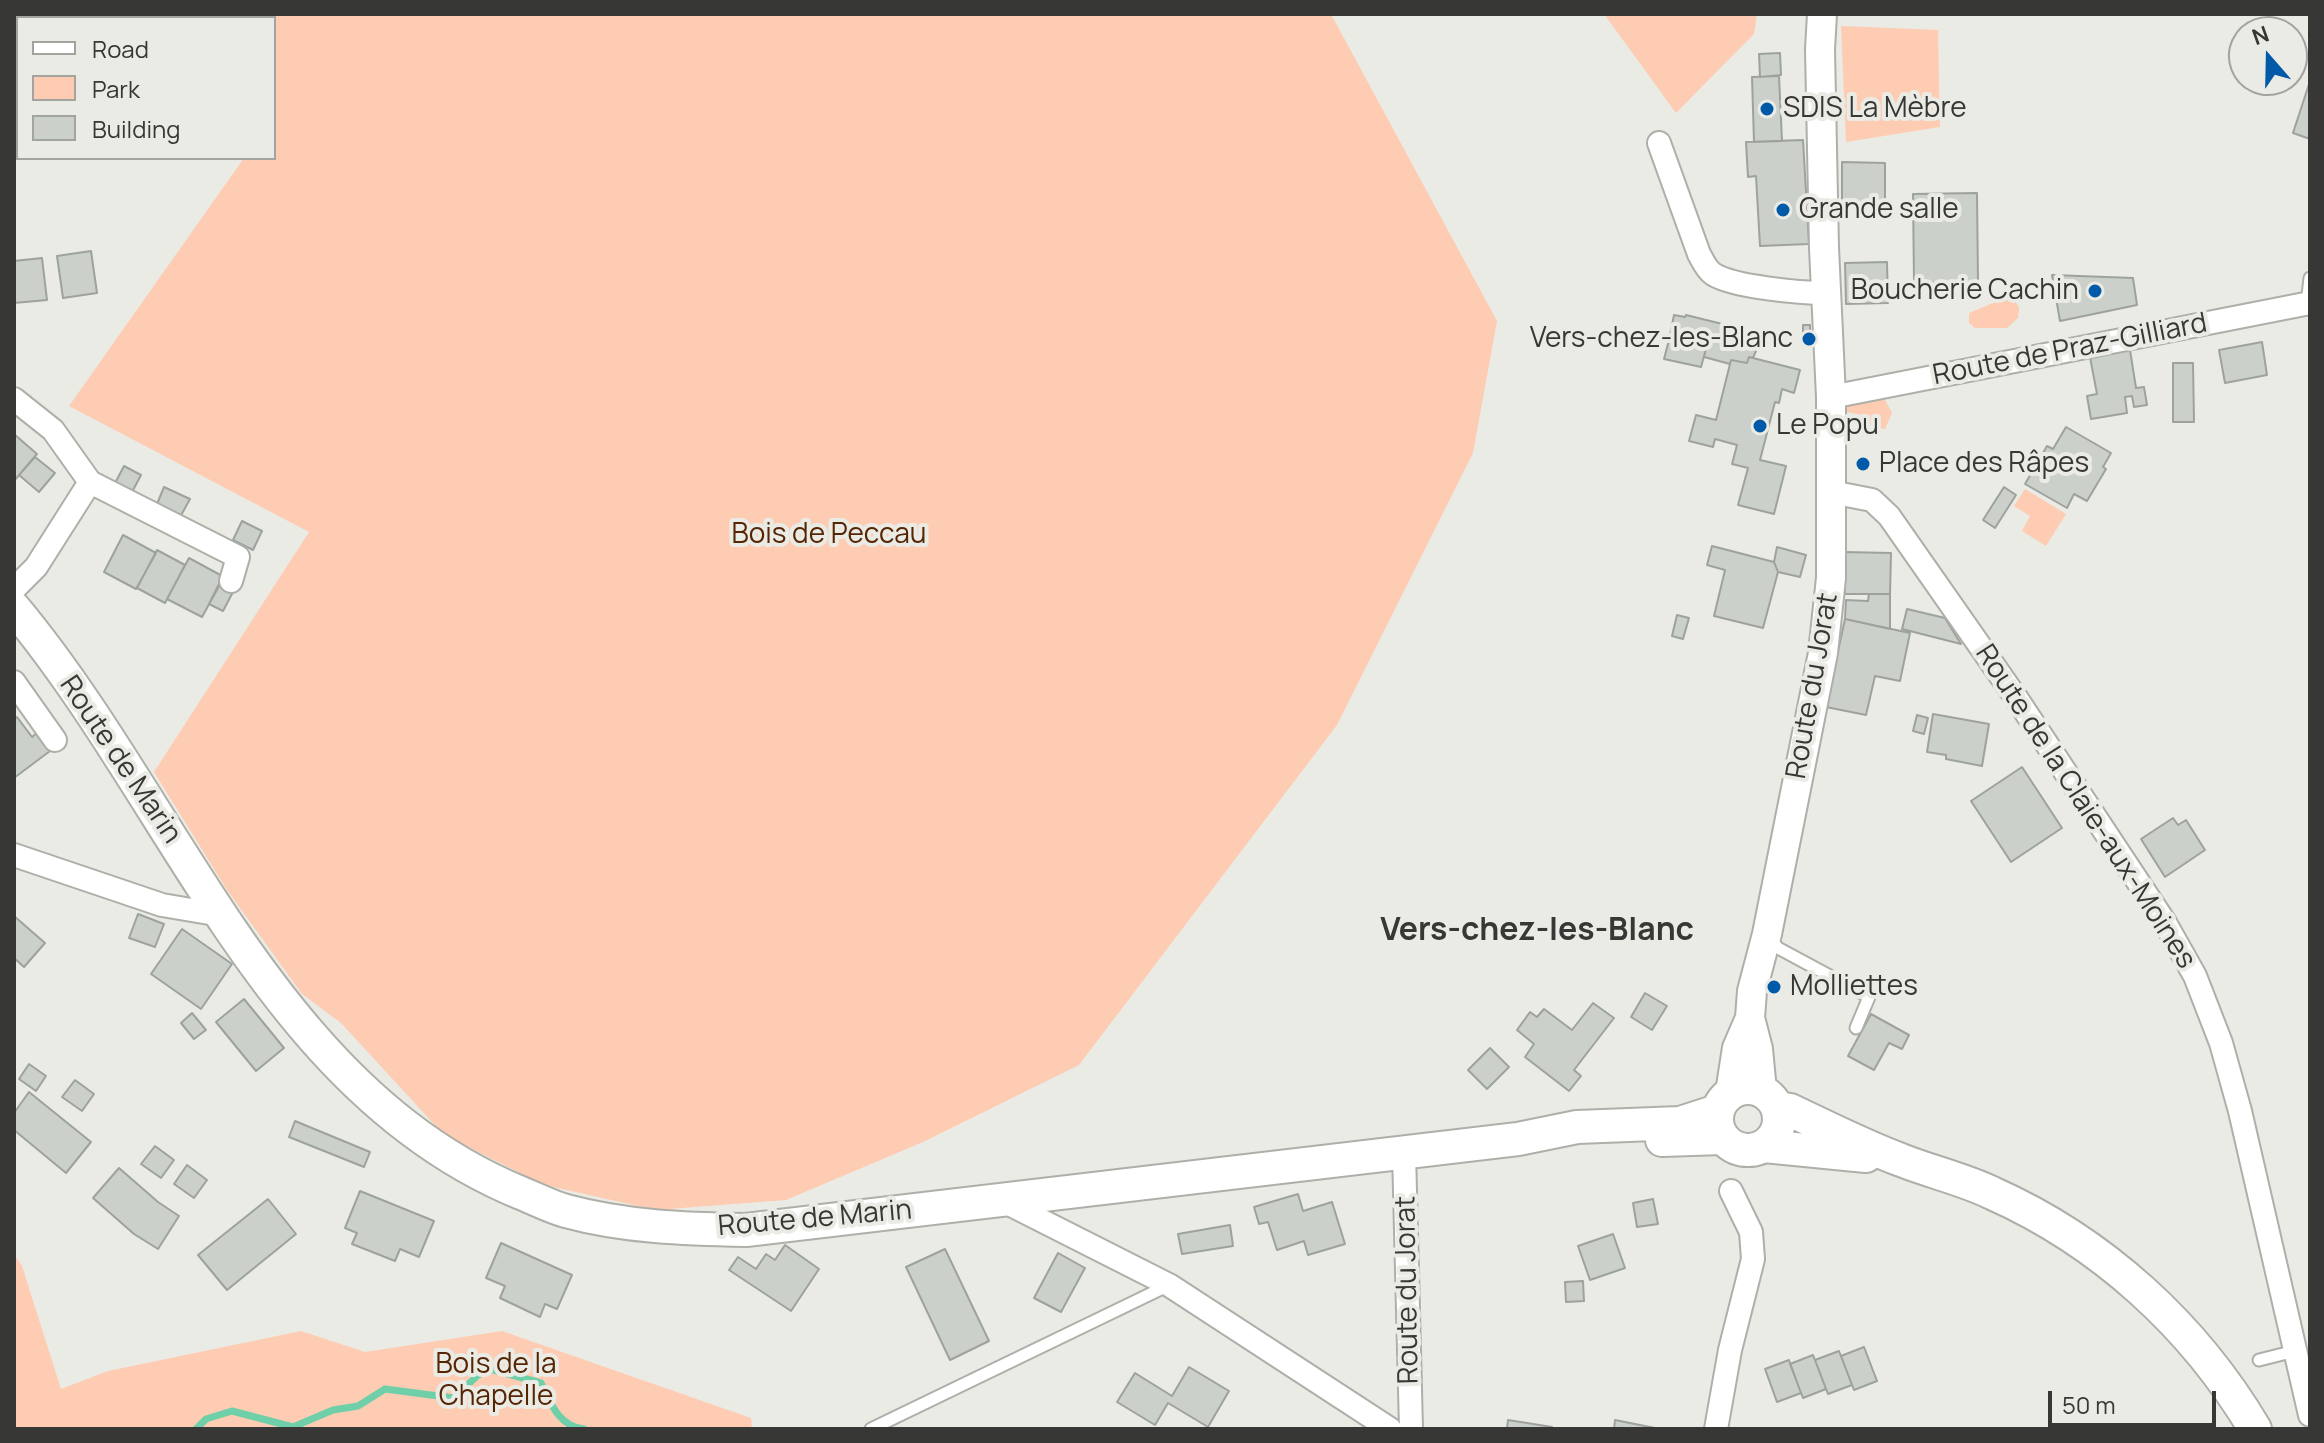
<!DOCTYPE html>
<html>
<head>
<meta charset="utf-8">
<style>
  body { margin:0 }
  #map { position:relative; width:2324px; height:1443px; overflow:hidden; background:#ebebe6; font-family:Manrope,sans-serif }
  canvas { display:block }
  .frame { position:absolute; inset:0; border:16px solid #373835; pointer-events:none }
  .legend { position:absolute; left:16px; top:16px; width:260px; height:144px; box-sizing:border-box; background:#ebebe6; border:2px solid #a3a39f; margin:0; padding:10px 14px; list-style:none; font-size:24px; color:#373835 }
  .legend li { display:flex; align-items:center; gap:16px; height:40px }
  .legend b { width:40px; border:2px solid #a3a39f }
  .north { position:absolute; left:2228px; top:16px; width:80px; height:80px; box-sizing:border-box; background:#ebebe6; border:2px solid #a3a39f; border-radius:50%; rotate:340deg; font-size:22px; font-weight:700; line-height:32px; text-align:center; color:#373835 }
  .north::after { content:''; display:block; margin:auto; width:28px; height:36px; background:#005aa8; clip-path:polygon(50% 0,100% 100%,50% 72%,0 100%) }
  .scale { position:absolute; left:2048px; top:1391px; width:168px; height:36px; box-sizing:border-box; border:4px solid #373835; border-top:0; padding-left:10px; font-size:24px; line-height:28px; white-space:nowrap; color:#373835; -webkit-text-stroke:6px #ebebe6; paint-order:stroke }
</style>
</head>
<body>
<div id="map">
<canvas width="2324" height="1443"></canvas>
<div class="frame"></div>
<ul class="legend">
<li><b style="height:10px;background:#fff"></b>Road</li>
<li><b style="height:22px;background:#fdccb2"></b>Park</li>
<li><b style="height:22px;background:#ccd0cb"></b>Building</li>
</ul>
<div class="north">N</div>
<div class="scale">50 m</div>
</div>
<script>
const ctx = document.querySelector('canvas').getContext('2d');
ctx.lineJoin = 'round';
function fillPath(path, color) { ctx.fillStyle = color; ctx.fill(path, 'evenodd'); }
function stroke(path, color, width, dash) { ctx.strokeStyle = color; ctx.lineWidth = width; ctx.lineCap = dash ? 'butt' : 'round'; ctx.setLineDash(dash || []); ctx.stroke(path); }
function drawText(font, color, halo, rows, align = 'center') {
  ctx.font = font + ' Manrope,sans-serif'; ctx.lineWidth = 8; ctx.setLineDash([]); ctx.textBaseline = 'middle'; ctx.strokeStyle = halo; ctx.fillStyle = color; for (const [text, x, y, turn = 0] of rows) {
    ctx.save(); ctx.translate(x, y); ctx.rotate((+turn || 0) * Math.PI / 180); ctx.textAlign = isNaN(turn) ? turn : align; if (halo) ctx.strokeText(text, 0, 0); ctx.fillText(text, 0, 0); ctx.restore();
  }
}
fillPath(new Path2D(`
  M241 14H1331L1497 321 1473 453 1337 725 1079 1065 923 1142 786 1200 656 1210 544 1185 444 1135 341 1023 302 994 227 890 154 772 309 532 69 406 244 158H274V18H242Z
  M1604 14H1757L1754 34 1676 113Z
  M1841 26 1938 30 1940 127 1846 142Z
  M2005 298 2015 300 2019 308 2018 318 2007 328H1975L1969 323V313Z
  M1883 396 1892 413 1885 429 1864 425 1867 416 1842 411 1847 405Z
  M2025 489 2066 514 2046 546 2022 531 2030 516 2014 506Z
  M14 1254 22 1266 61 1389 108 1371 301 1331 365 1352 502 1331 751 1418 752 1429H14Z`), '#fdccb2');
stroke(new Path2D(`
  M196 1429 206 1419 232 1411 293 1427 333 1410 358 1406 385 1389 454 1398 478 1375 490 1369 541 1383C551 1403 558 1426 584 1429`), '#6ecfa9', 7);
const building = new Path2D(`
  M71 14 115 17V18H71Z
  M1780 53 1781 75 1760 77 1759 54Z
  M1779 76 1782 141 1754 142 1752 77Z
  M2310 81V139L2293 133Z
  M1803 140 1809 244 1760 246 1756 176 1748 177 1746 142Z
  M1842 162 1885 163V204H1842Z
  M1977 193 1978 282 1914 283 1913 194Z
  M91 251 97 293 63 298 57 256Z
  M42 258 47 300 14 303V261Z
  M1887 262 1888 303 1846 304 1845 263Z
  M2052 275 2133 278 2137 305 2060 321Z
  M1674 315 1685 317 1686 315 1763 334 1753 358 1749 357 1747 363 1731 360 1730 364 1704 357 1706 349 1669 340Z
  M1803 325H1810V344H1803Z
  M1669 340 1706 349 1701 367 1664 359Z
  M2262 342 2267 375 2225 383 2219 350Z
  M2130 350 2136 388 2144 387 2147 405 2134 407 2132 396 2125 397 2127 413 2091 419 2087 396 2097 394 2090 357Z
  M1749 357 1800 370 1794 393 1782 389 1779 403 1775 402 1760 460 1786 466 1774 514 1738 505 1748 468 1732 464 1737 445 1715 439 1713 447 1689 441 1696 415 1716 420 1731 360 1747 363Z
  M2173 363H2193L2194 422H2173Z
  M2066 427 2111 453 2103 467 2106 469 2087 501 2074 494 2067 508 2025 484 2047 446 2053 449Z
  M14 434 37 454 14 481Z
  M35 457 55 473 39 492 19 475Z
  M124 466 141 475 130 496 113 487Z
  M164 487 190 499 179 519 155 509Z
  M2004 487 2016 495 1995 528 1983 520Z
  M242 521 262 531 253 550 233 540Z
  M123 535 156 553 136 589 104 572Z
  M1712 546 1774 562 1778 572 1763 628 1714 616 1725 570 1707 565Z
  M1777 547 1806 555 1800 577 1778 572 1774 562Z
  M157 550 185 565 165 603 137 588Z
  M1845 552 1891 553 1890 594H1845Z
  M189 558 224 577 202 617 167 599Z
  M219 584 233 592 223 611 209 604Z
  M1869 594H1890V629L1845 619 1846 600 1868 601Z
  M1907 609 1945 618 1961 644 1902 629Z
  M1677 615 1689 618 1683 639 1672 636Z
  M1845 619 1910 633 1900 681 1875 676 1866 715 1826 707Z
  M1933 714 1989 724 1982 766 1946 759V755L1927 752Z
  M1917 715 1928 718 1924 734 1913 731Z
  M17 717 32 737 37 733 50 751 14 778V719Z
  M2022 767 2062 828 2011 862 1971 801Z
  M2173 818 2178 825 2186 820 2205 850 2165 877 2141 839Z
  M138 914 164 924 155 947 129 938Z
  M14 916 45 943 24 967 14 958Z
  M182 929 232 964 201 1009 151 974Z
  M1645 993 1667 1006 1652 1030 1631 1017Z
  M244 999 284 1048 256 1071 216 1022Z
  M1593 1003 1614 1018 1574 1070 1581 1076 1569 1091 1525 1057 1534 1044 1517 1030 1530 1012 1537 1017 1544 1009 1572 1030Z
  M192 1013 206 1030 194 1039 181 1023Z
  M1871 1014 1909 1035 1902 1049 1889 1043 1874 1070 1848 1056Z
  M1490 1048 1509 1067 1487 1089 1468 1070Z
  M29 1064 46 1076 36 1091 19 1079Z
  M75 1080 94 1094 82 1111 62 1097Z
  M29 1092 91 1142 66 1173 14 1130V1113Z
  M295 1121 370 1152 364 1167 289 1137Z
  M155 1146 174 1160 161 1178 141 1164Z
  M187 1165 207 1180 194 1198 174 1184Z
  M119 1168 158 1202 179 1216 158 1249 134 1234 93 1198Z
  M360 1191 434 1221 419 1257 400 1249 395 1261 352 1244 357 1233 345 1228Z
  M1298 1194 1303 1211 1332 1202 1345 1244 1308 1255 1304 1241 1277 1250 1268 1222 1259 1224 1254 1207Z
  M268 1199 296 1234 227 1290 198 1255Z
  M1653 1199 1658 1224 1637 1227 1633 1203Z
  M1230 1225 1233 1246 1182 1254 1178 1234Z
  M1613 1234 1625 1268 1590 1280 1578 1246Z
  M501 1243 572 1275 557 1309 545 1304 540 1317 500 1298 505 1286 486 1278Z
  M785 1245 819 1269 791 1311 729 1270 738 1257 756 1269 766 1254 775 1260Z
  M945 1249 989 1341 950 1360 906 1267Z
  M1058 1253 1085 1268 1061 1312 1034 1298Z
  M1583 1281 1584 1301 1566 1302 1565 1282Z
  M1864 1347 1877 1381 1854 1390 1841 1356Z
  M1839 1351 1852 1385 1828 1394 1815 1360Z
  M1813 1355 1826 1389 1803 1398 1790 1364Z
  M1789 1360 1801 1393 1777 1402 1765 1369Z
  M1189 1367 1229 1391 1208 1427 1168 1403 1155 1425 1117 1402 1135 1373 1172 1396Z
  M1508 1420 1552 1427V1429H1507Z
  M1615 1420 1660 1429H1614Z`);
fillPath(building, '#ccd0cb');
stroke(building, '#9ea29d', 2);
const service = new Path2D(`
  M2307 304 2310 278
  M1769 938 1778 948 1869 997 1856 1028
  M2259 1360 2295 1351
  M871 1429 1169 1285`);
const minor = new Path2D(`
  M1659 143 1699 254C1703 261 1706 269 1713 274 1733 287 1801 293 1826 293
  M1831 397 2310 303
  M14 399 53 430 90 482 238 557 231 581
  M1831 492 1872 500 1889 516 2017 699 2164 921 2195 976 2221 1043 2240 1111 2310 1415
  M14 589 36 567 90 482
  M14 682 55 740
  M14 855 162 905 221 915
  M1404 1152 1411 1429
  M1001 1200 1169 1285 1390 1429
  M1716 1429 1730 1350 1753 1259 1751 1232 1731 1191`);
const tertiary = new Path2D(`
  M1762 1091 1758 1049 1750 1018 1752 991 1767 934 1823 653 1831 578V397L1824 248 1820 49 1822 14
  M1730 1093 1737 1048 1750 1018`);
const secondary = new Path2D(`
  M14 608C177 803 270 1090 521 1193 536 1199 551 1207 566 1211 625 1227 685 1229 746 1230L1518 1139 1577 1127 1680 1123 1717 1111
  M1717 1119a31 31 0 1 1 62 0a31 31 0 1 1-62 0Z
  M1778 1108 1790 1110C1826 1127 1863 1146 1901 1160 1931 1172 1963 1179 1992 1193 2102 1242 2194 1326 2255 1429
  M1662 1140 1723 1138
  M1764 1146 1866 1156`);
stroke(service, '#afafaa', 15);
stroke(minor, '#afafaa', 26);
stroke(tertiary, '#afafaa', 32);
stroke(secondary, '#afafaa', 36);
stroke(service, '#fff', 11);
stroke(minor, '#fff', 22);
stroke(tertiary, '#fff', 28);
stroke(secondary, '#fff', 32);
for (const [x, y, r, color] of [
  [1767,109,8,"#005aa8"],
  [1783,210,8,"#005aa8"],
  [2095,291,8,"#005aa8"],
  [1809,339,8,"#005aa8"],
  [1760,426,8,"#005aa8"],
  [1863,464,8,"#005aa8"],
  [1774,987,8,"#005aa8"]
]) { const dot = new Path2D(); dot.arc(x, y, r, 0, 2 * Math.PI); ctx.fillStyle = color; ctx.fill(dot); stroke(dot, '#ebebe6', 3); }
drawText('28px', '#373835', '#ebebe6', [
  ["SDIS La Mèbre",1783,109],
  ["Grande salle",1799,210],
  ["Boucherie Cachin",2079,291,"right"],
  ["Vers-chez-les-Blanc",1793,339,"right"],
  ["Le Popu",1776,426],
  ["Place des Râpes",1879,464],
  ["Molliettes",1790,987]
], 'left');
drawText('28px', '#373835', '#ebebe6', [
  ["Route de Praz-Gilliard",2070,350,-11],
  ["Route du Jorat",1813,686,-80],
  ["Route de Marin",120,760,56],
  ["Route de la Claie-aux-Moines",2085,807,57],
  ["Route de Marin",815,1219,-5],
  ["Route du Jorat",1408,1290,-91]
]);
drawText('28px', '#562604', '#ebebe6', [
  ["Bois de Peccau",829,535],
  ["Bois de la",496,1365],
  ["Chapelle",496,1397]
]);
drawText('bold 32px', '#373835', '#ebebe6', [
  ["Vers-chez-les-Blanc",1537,931]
]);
</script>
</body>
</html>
